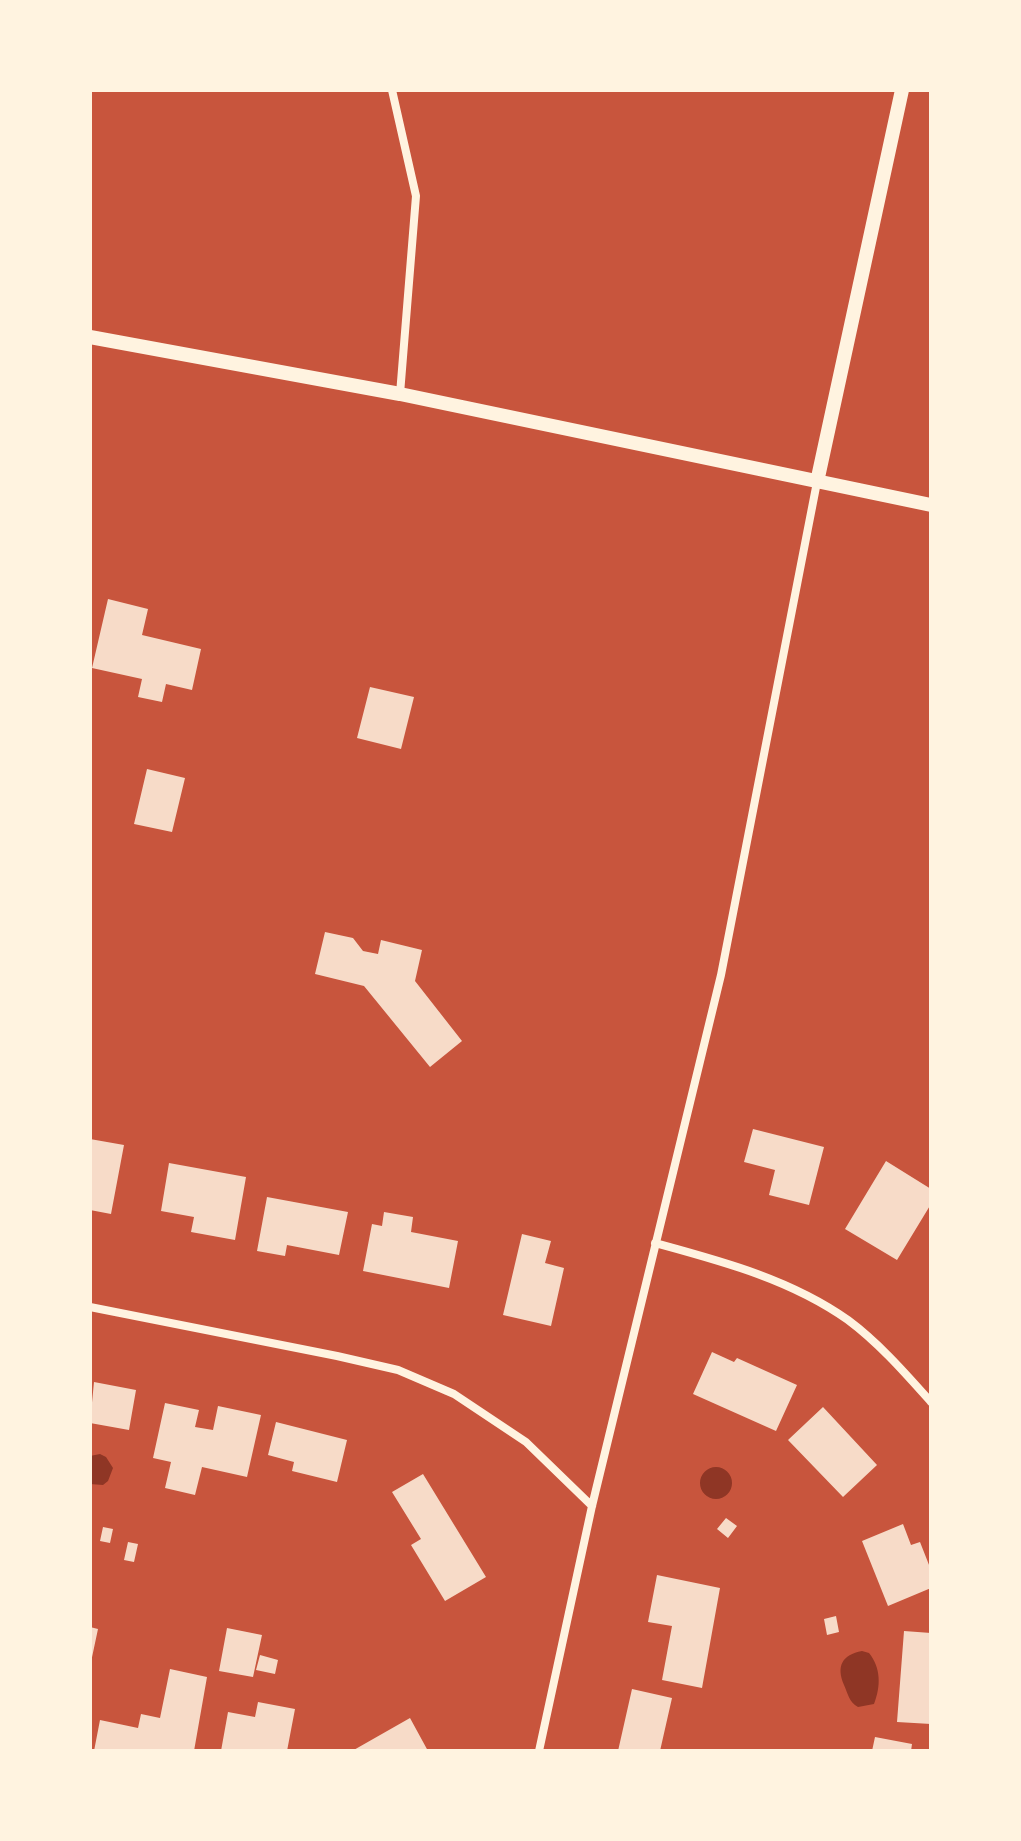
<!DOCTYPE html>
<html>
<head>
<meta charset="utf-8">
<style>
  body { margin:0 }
  #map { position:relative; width:1021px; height:1841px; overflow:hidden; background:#c8553d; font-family:Lato,sans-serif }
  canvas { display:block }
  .frame { position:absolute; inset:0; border:92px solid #fff3e0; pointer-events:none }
</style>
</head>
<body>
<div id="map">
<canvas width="1021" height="1841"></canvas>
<div class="frame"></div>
</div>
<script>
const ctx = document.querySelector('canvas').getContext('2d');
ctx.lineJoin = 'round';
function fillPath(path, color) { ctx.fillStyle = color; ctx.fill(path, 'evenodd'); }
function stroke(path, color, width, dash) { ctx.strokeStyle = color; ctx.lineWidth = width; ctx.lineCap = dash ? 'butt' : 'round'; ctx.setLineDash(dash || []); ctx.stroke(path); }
fillPath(new Path2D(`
  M100 1454 106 1457 113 1468 108 1481 103 1485 90 1484V1456Z
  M700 1483a16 16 0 1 1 32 0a16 16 0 1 1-32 0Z
  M862 1651 869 1653C881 1668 881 1686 874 1704L858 1707C849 1702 848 1694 844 1685 836 1666 842 1655 862 1651Z`), '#8f3625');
fillPath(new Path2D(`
  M108 599 148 609 142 635 201 649 192 690 166 684 162 702 138 697 142 679 92 668Z
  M370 687 414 697 401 749 357 738Z
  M147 769 185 778 172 832 134 824Z
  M325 932 353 938 363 951 378 954 381 940 422 950 415 981 462 1041 430 1067 364 986 315 974Z
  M753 1129 824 1147 809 1205 769 1195 775 1170 744 1162Z
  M90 1139 124 1145 111 1214 90 1210Z
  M886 1161 931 1189V1204L897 1260 845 1229Z
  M169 1163 246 1177 235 1240 191 1232 194 1217 161 1211Z
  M267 1197 348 1212 339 1255 287 1245 285 1256 257 1251Z
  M384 1212 413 1217 411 1232 458 1241 449 1288 363 1271 372 1224 382 1226Z
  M522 1234 551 1241 545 1263 564 1268 551 1326 503 1315Z
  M712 1352 734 1362 737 1358 797 1385 776 1431 693 1394Z
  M94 1382 136 1390 129 1430 90 1423Z
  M165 1403 199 1410 195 1427 213 1430 218 1406 261 1415 247 1477 202 1467 195 1495 165 1488 171 1462 153 1458Z
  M823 1407 877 1465 843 1497 788 1440Z
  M276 1422 347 1440 337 1482 292 1471 294 1462 268 1455Z
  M423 1474 486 1577 445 1601 411 1545 421 1539 392 1492Z
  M726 1518 737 1526 728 1538 717 1529Z
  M903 1524 911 1545 920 1542 931 1570V1588L888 1606 862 1541Z
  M103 1527 113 1529 110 1543 100 1541Z
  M128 1542 138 1544 134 1562 124 1560Z
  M657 1575 720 1588 702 1688 662 1680 672 1626 648 1622Z
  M836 1616 839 1632 827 1635 824 1619Z
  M90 1627 98 1629 91 1662H90Z
  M227 1628 262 1635 253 1677 219 1671Z
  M904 1631 931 1633V1724L897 1722Z
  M260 1655 278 1660 275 1674 256 1670Z
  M170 1669 207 1677 194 1751H94L100 1720 138 1728 141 1714 160 1718Z
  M632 1689 672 1698 660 1751H618Z
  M258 1702 295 1709 287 1751H221L228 1712 255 1717Z
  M410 1718 428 1751H352Z
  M875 1737 912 1744 911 1751H872Z`), '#f7dbc8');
stroke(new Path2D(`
  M392 90 416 196 400 394
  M655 1243C721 1261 790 1279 848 1320 879 1343 906 1374 931 1402
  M90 1307 337 1356 398 1370 454 1394 526 1442 592 1506
  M539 1751 592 1506 721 975 817 482`), '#fff3e0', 8);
stroke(new Path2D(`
  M90 337 400 394 931 505
  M817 482 902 90`), '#fff3e0', 14);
</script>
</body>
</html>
